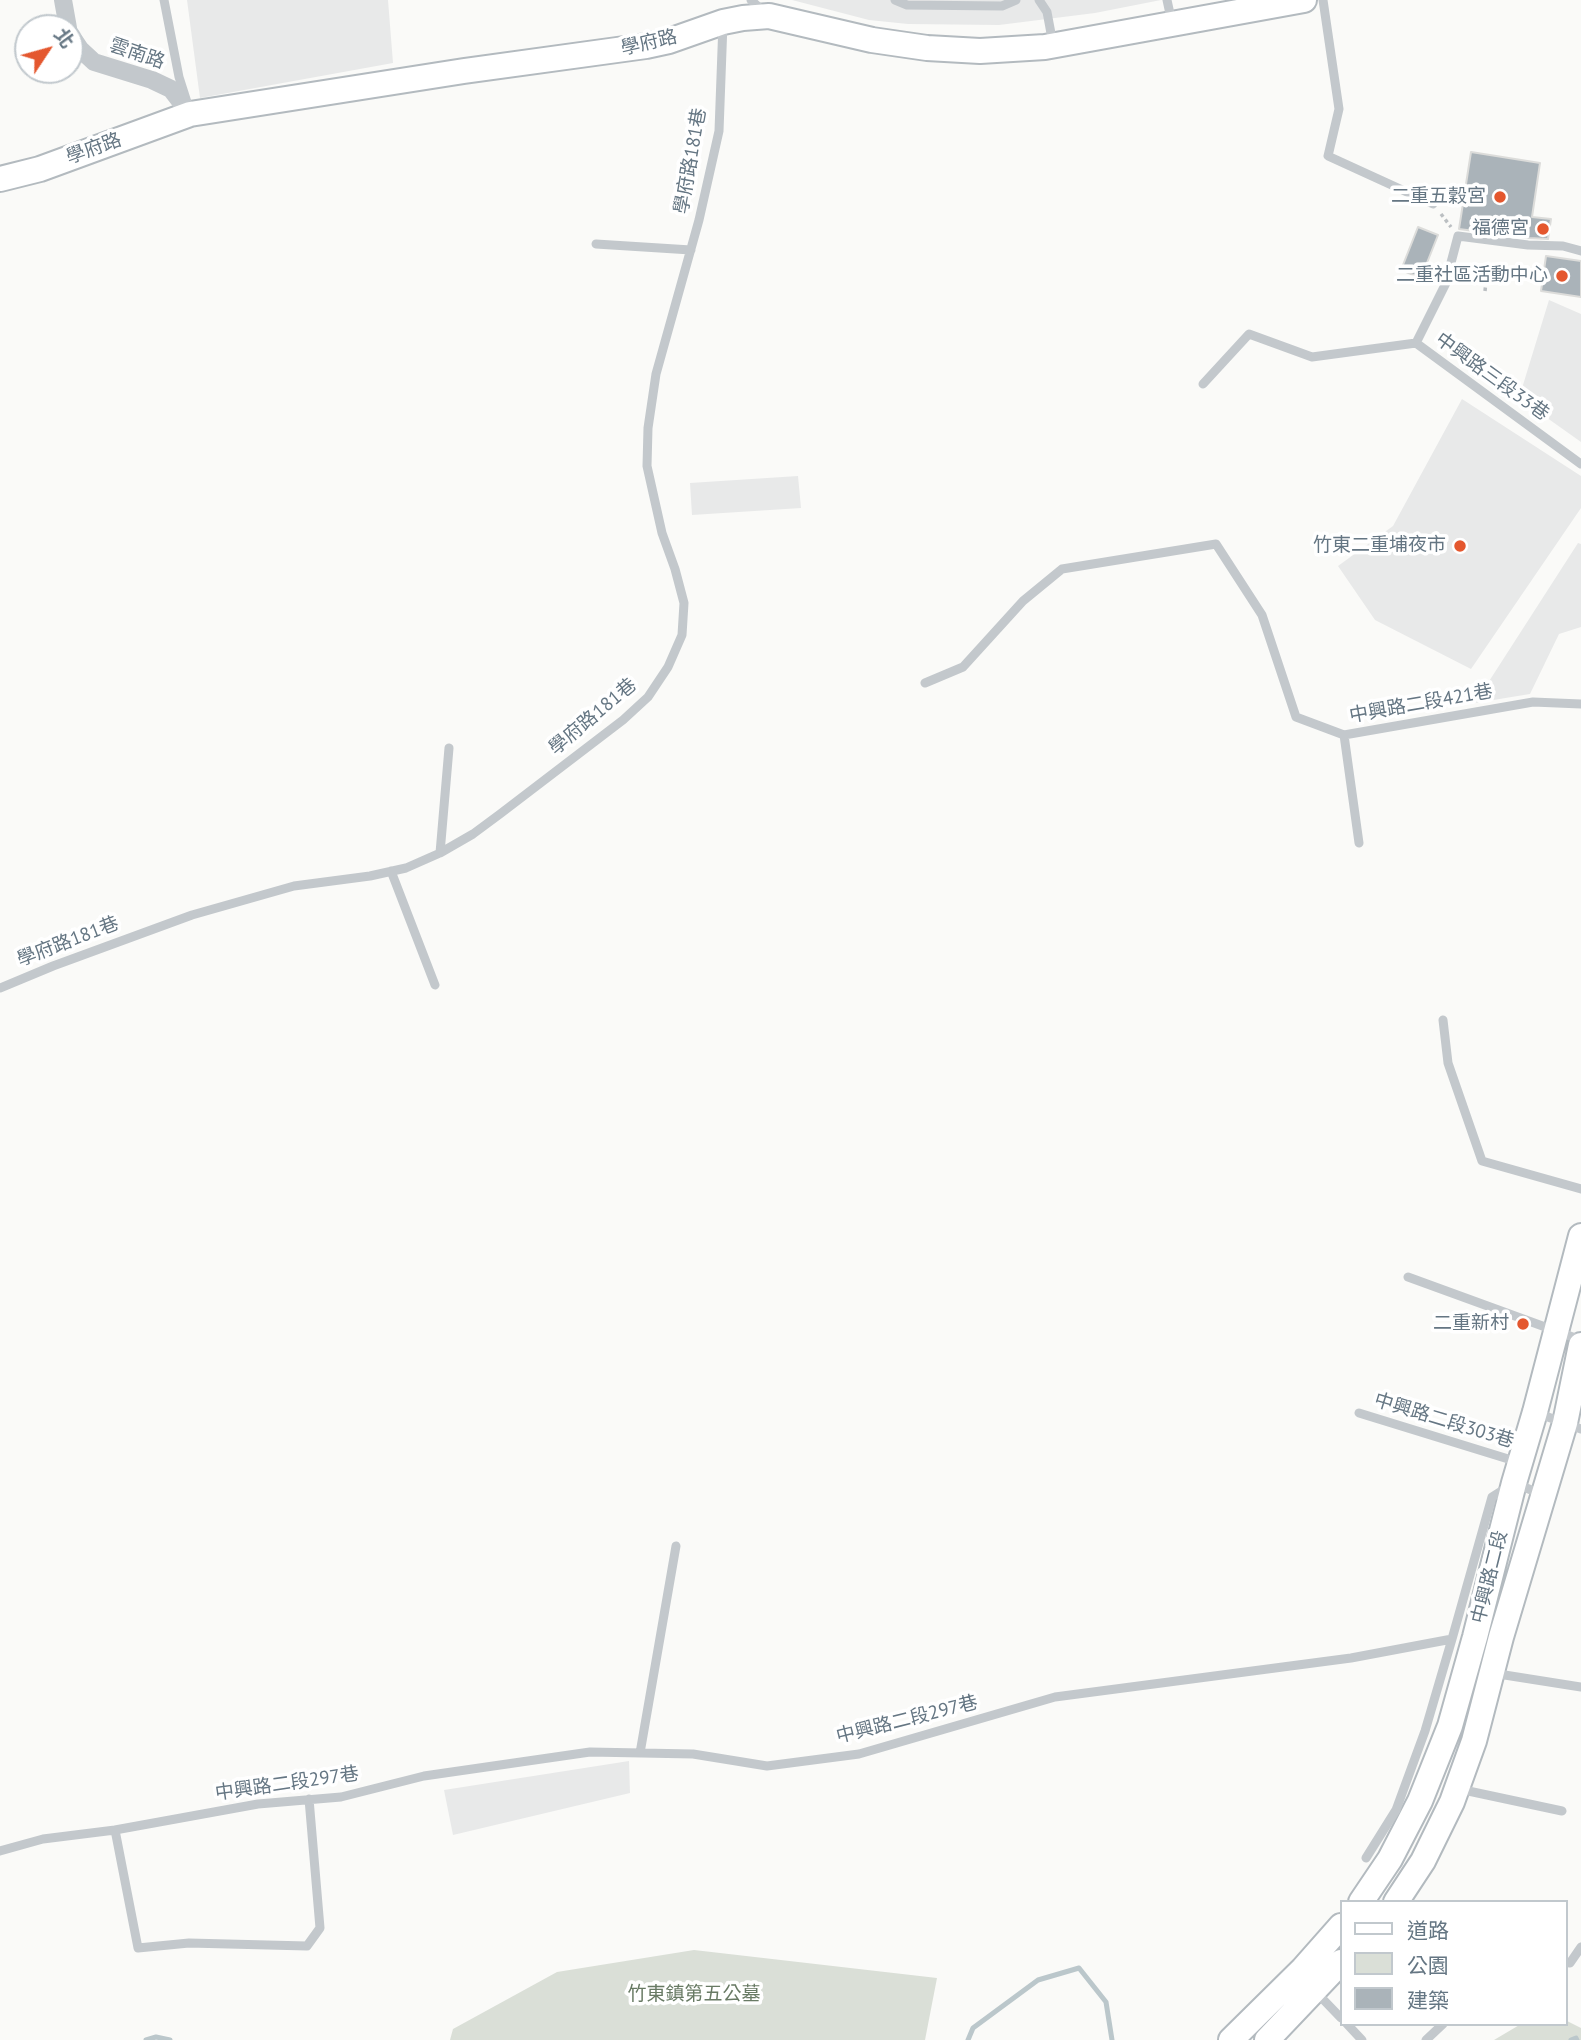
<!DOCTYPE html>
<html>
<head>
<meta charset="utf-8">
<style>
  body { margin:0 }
  #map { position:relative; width:1581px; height:2040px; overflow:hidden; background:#fafaf8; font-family:"PT Sans","Noto Sans TC",sans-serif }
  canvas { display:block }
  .legend { position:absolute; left:1340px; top:1900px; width:228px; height:126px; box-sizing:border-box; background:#fff; border:2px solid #c1c8cd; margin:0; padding:9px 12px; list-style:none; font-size:21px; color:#657683 }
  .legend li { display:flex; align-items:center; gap:14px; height:35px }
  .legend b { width:35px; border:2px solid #c1c8cd }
  .north { position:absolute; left:14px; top:14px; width:70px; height:70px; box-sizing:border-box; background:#fff; border:2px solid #c1c8cd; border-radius:50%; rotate:54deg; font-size:19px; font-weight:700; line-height:28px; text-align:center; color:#657683 }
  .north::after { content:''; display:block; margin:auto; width:24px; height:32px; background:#e4572e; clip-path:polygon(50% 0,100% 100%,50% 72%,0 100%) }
</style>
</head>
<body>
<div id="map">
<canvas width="1581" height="2040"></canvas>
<ul class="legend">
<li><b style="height:9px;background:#fff"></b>道路</li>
<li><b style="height:19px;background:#dadfd7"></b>公園</li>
<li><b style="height:19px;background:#aab3b9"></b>建築</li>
</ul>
<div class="north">北</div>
</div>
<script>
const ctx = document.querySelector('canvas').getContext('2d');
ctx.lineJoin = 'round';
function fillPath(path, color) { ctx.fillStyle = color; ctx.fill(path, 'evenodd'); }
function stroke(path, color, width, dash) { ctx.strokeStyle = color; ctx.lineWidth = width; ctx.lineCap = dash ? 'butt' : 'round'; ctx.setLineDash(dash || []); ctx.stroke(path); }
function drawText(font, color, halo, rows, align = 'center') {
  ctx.font = font + ' "PT Sans","Noto Sans TC",sans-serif'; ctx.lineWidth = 7; ctx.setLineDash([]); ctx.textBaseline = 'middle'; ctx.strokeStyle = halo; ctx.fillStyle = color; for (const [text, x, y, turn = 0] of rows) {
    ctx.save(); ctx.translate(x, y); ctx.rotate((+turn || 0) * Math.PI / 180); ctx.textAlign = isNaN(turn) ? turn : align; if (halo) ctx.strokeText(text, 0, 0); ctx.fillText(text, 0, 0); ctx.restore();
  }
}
fillPath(new Path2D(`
  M187 0H388L393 63 200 98Z
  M792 0H1161L1095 13 999 25 908 24 869 20Z
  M1549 300 1581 314V442L1519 398Z
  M1462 399 1581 476V508L1471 669 1375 620 1338 566 1393 526Z
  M798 476 801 508 692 515 690 483Z
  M1578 543 1581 544V627L1559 634 1530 694 1475 703Z
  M629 1761 630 1793 453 1835 444 1790Z`), '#e8e9e9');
fillPath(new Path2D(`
  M694 1950 937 1978 925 2040H450L453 2029 557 1972Z
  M1565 2020 1581 2028V2040H1494L1521 2024H1565Z`), '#dadfd7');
stroke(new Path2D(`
  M146 2040 156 2037 170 2040
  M968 2040 973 2028 1038 1980 1079 1968 1106 2002 1112 2040
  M1571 2040 1576 2038 1577 2040`), '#bbc7cb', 5);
const building = new Path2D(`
  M1471 152 1540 163 1532 217 1551 219 1548 239 1529 238 1459 229Z
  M1418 227 1438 235 1421 278 1401 270Z
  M1546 256 1581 261V297L1541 291Z`);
fillPath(building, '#aab3b9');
stroke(building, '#dcdcda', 2);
const secondary = new Path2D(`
  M0 179 40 169 190 114 464 71 646 46 669 41 723 22 743 18 769 16 872 40 927 48 980 51 1045 47 1304 0
  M1361 1902 1390 1859 1420 1801 1450 1726 1475 1637 1514 1483 1535 1412 1581 1236
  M1396 1902 1423 1861 1452 1802 1474 1741 1501 1637 1565 1423 1581 1345
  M1231 2040 1303 1969 1341 1926
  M1267 2040 1341 1962`);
stroke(secondary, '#b3babf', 28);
stroke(new Path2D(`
  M1441 214 1451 227
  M1485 291 1486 282`), '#bbbfc2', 3.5, [3.5, 3.5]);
stroke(new Path2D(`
  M164 0 179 77 187 102
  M751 0 765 13
  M895 0 907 5 1002 6 1016 0
  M1039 0 1047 12 1053 44
  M1167 0 1172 23
  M1323 0 1339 109 1328 156 1433 204
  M596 244 691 250
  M1448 274 1458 236 1528 245 1563 246 1581 251
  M1446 283 1416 343 1581 464
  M1203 384 1249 334 1312 357 1416 343
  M925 683 963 667 1023 601 1062 569 1216 544 1262 615 1296 717 1344 735 1533 702 1581 704
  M1344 735 1359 843
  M440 853 449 748
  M391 871 435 985
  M0 988 53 966 192 915 294 886 370 876 406 868 440 853 473 834 500 814 623 720 648 697 668 667 682 635 684 603 675 569 662 533 647 466 648 428 656 374 699 220 719 131 723 23
  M1443 1020 1448 1063 1482 1161 1581 1189
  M1408 1277 1581 1340
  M1359 1413 1518 1462
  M1537 1413 1581 1429
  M1492 1673 1581 1687
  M640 1753 676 1546
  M1459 1789 1562 1811
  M115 1830 138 1948 189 1943 307 1946 320 1928 309 1799
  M0 1851 43 1839 115 1830 258 1804 341 1797 424 1776 590 1752 693 1754 767 1766 859 1754 1055 1697 1351 1658 1452 1639 1492 1497 1514 1483 1541 1494
  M1366 1858 1396 1810 1425 1731 1452 1639
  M1565 1962 1570 1963 1581 1947
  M1316 1992 1341 2018
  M1347 2024 1362 2040
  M1426 2040 1443 2024`), '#c3c8cc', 9);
stroke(new Path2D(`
  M63 0 68 28
  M70 34 80 49 94 62 152 80 171 89 190 114`), '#c3c8cc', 18);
stroke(secondary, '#fff', 24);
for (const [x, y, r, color] of [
  [1500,197,7,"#e4572e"],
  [1543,229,7,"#e4572e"],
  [1562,276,7,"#e4572e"],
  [1460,546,7,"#e4572e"],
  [1523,1324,7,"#e4572e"]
]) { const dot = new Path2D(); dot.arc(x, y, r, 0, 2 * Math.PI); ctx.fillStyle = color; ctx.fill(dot); stroke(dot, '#fff', 2.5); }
drawText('19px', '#657683', '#fff', [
  ["學府路",649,43,-13],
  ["雲南路",137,54,19],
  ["學府路",94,149,-20],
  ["學府路181巷",691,161,-80],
  ["中興路三段33巷",1492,377,36],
  ["中興路二段421巷",1421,704,-10],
  ["學府路181巷",593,717,-40],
  ["學府路181巷",68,942,-21],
  ["中興路二段303巷",1444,1421,17],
  ["中興路二段",1490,1577,-76],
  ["中興路二段297巷",907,1720,-14],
  ["中興路二段297巷",287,1784,-8]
]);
drawText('19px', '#657683', '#fff', [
  ["二重五穀宮",1486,197],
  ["福德宮",1529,229],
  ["二重社區活動中心",1548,276],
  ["竹東二重埔夜市",1446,546],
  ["二重新村",1509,1324]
], 'right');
drawText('19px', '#687a64', '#fff', [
  ["竹東鎮第五公墓",694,1995]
]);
</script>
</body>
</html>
